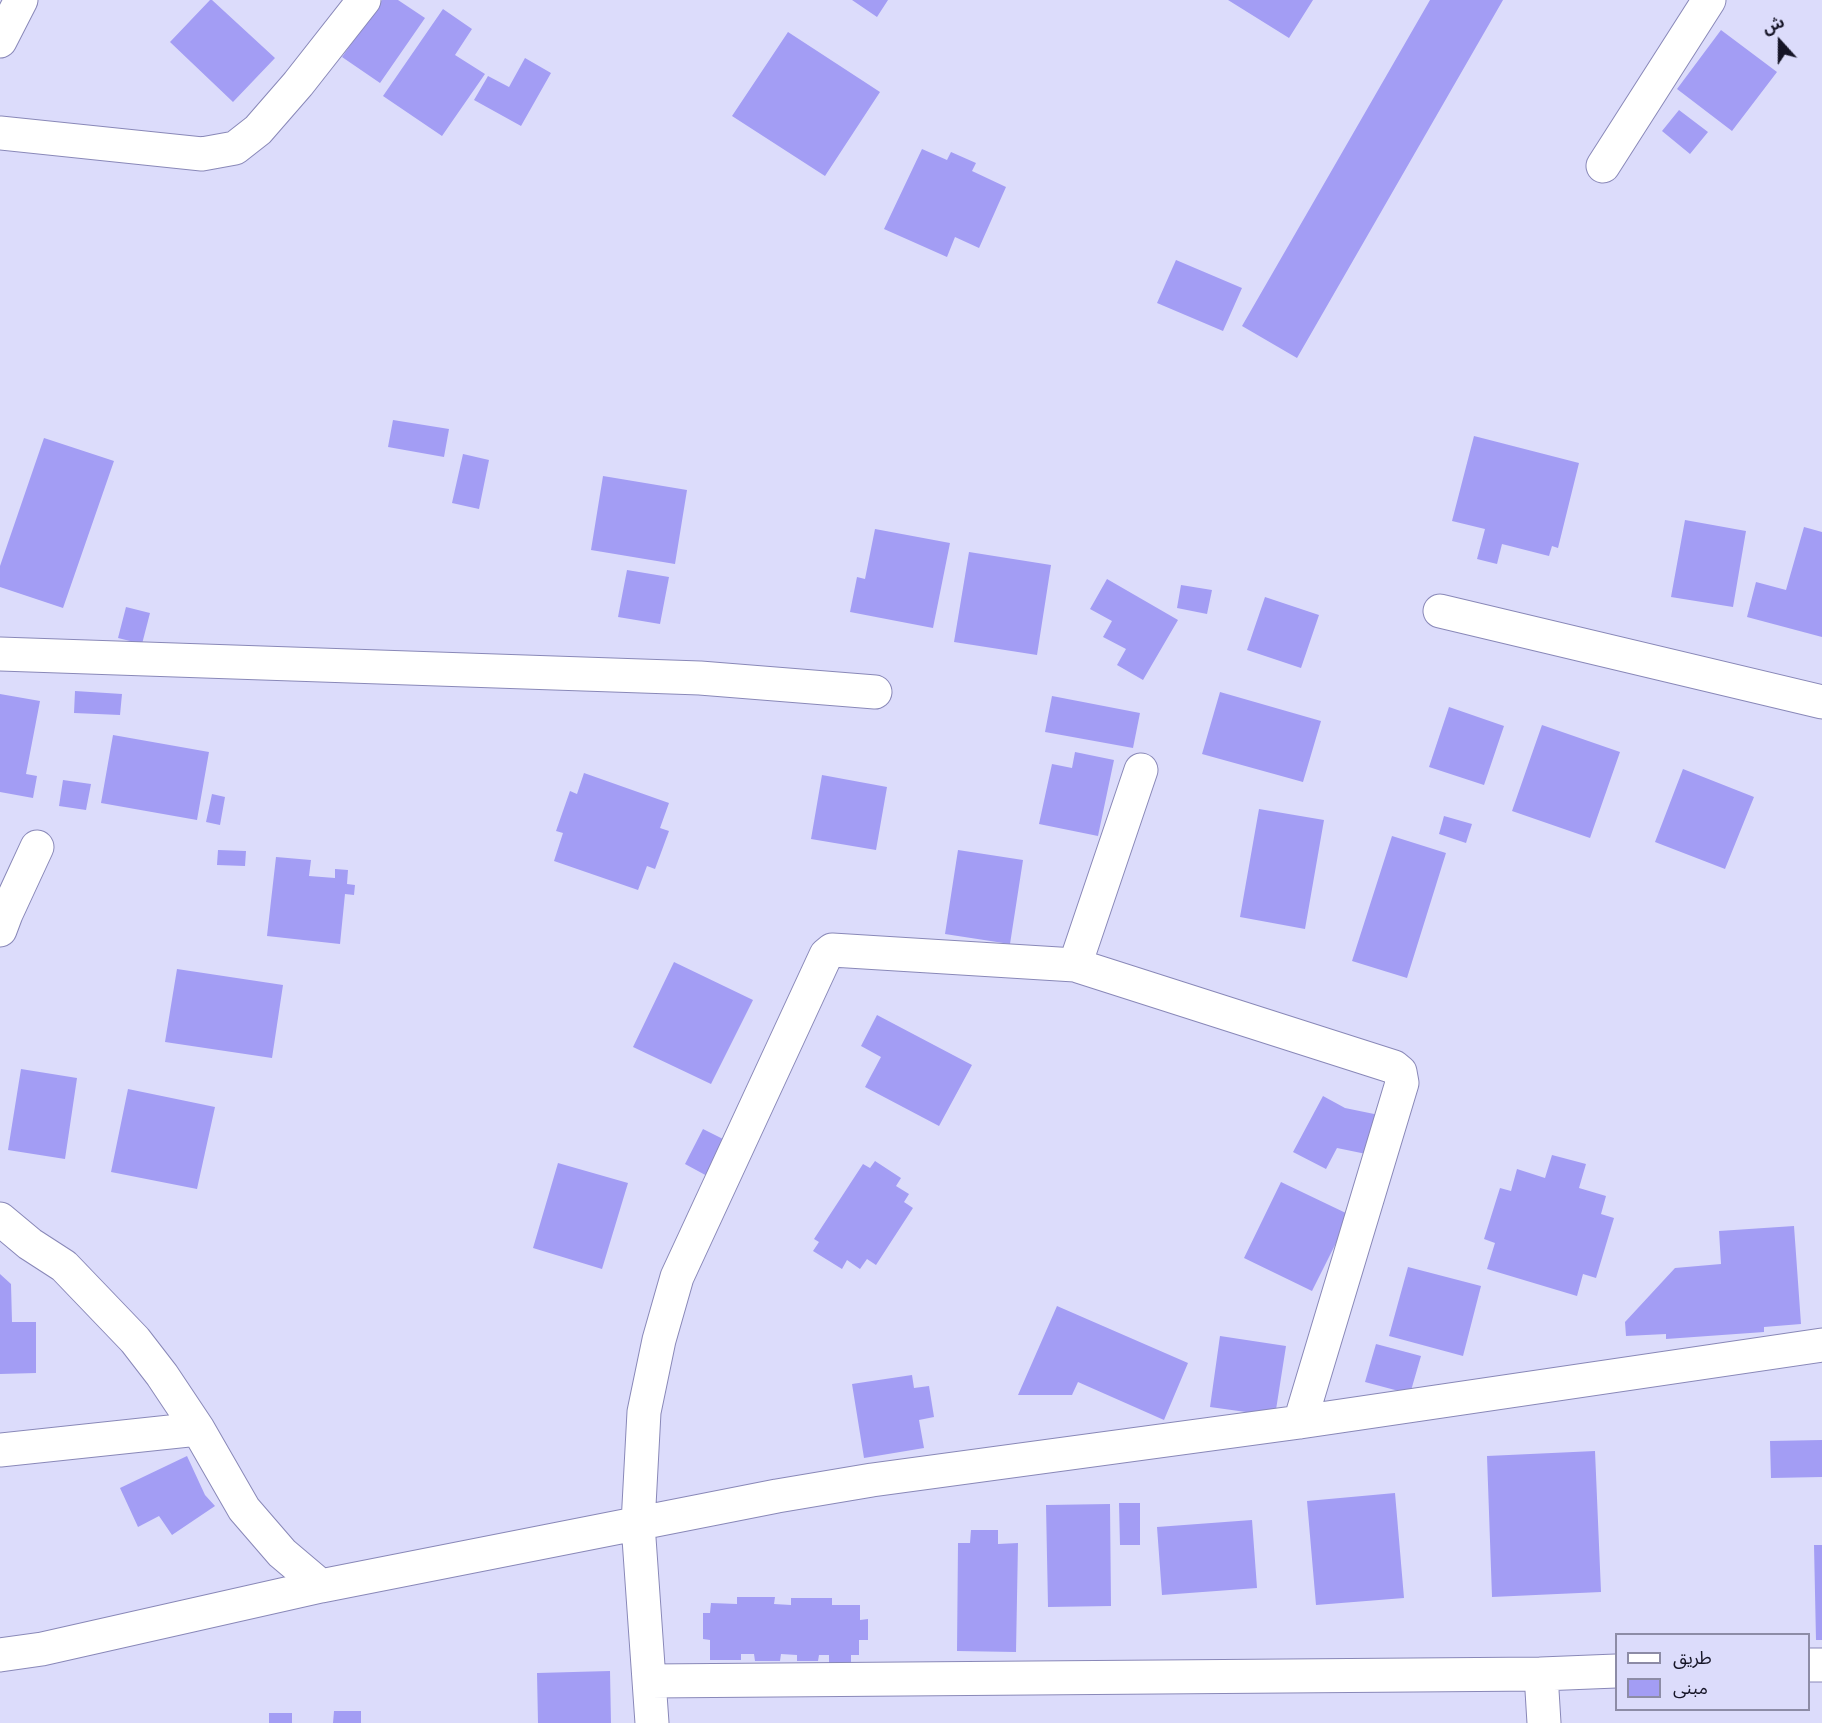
<!DOCTYPE html>
<html>
<head>
<meta charset="utf-8">
<style>
  body { margin:0 }
  #map { position:relative; width:1822px; height:1723px; overflow:hidden; background:#dcdcfb; font-family:Helvetica,"Noto Sans Arabic",sans-serif }
  canvas { display:block }
  .legend { position:absolute; left:1615px; top:1633px; width:195px; height:78px; box-sizing:border-box; background:#dcdcfb; border:2px solid #8d8ca6; margin:0; padding:8px 10px; list-style:none; font-size:18px; color:#161527 }
  .legend li { display:flex; align-items:center; gap:12px; height:30px }
  .legend b { width:30px; border:2px solid #8d8ca6 }
  .north { position:absolute; left:1750px; top:12px; width:60px; height:60px; -webkit-text-stroke:4px #dcdcfb; paint-order:stroke; rotate:339deg; font-size:16px; font-weight:700; line-height:24px; text-align:center; color:#161527 }
  .north::after { content:''; display:block; margin:auto; width:21px; height:27px; background:#161527; clip-path:polygon(50% 0,100% 100%,50% 72%,0 100%) }
</style>
</head>
<body>
<div id="map">
<canvas width="1822" height="1723"></canvas>
<ul class="legend">
<li><b style="height:8px;background:#fff"></b>طريق</li>
<li><b style="height:16px;background:#a39df4"></b>مبنى</li>
</ul>
<div class="north">ش</div>
</div>
<script>
const ctx = document.querySelector('canvas').getContext('2d');
ctx.lineJoin = 'round';
function fillPath(path, color) { ctx.fillStyle = color; ctx.fill(path, 'evenodd'); }
function stroke(path, color, width, dash) { ctx.strokeStyle = color; ctx.lineWidth = width; ctx.lineCap = dash ? 'butt' : 'round'; ctx.setLineDash(dash || []); ctx.stroke(path); }
fillPath(new Path2D(`
  M210 0H212L275 58 233 102 170 42Z
  M382 0H398L425 18 380 83 342 57Z
  M852 0H888L877 17Z
  M1228 0H1313L1289 38Z
  M1430 0H1503L1297 358 1242 326Z
  M443 9 472 29 455 55 485 74 442 136 383 96Z
  M1721 30 1777 72 1732 131 1677 89Z
  M788 32 880 92 825 176 732 116Z
  M525 58 551 73 521 126 474 100 488 76 509 87Z
  M1679 110 1708 132 1690 154 1662 131Z
  M922 149 947 160 951 152 976 163 972 171 1006 187 979 248 955 237 947 257 884 229Z
  M1176 260 1242 288 1223 331 1157 303Z
  M393 420 449 429 444 457 388 447Z
  M1474 436 1579 463 1558 548 1552 546 1549 556 1502 544 1497 564 1477 559 1485 529 1452 521Z
  M44 438 114 461 63 608 0 587V566Z
  M463 454 489 460 479 509 452 503Z
  M603 476 687 490 675 564 591 550Z
  M1685 520 1746 531 1733 607 1671 597Z
  M1804 527 1822 532V637L1747 617 1756 582 1786 590Z
  M875 529 950 543 933 628 850 612 857 577 865 579Z
  M969 552 1051 565 1037 655 954 642Z
  M627 570 669 577 660 624 618 617Z
  M1107 579 1178 620 1143 680 1117 665 1126 649 1103 637 1112 621 1090 609Z
  M1181 585 1212 590 1207 614 1177 608Z
  M1265 597 1319 615 1301 668 1247 650Z
  M126 607 150 613 142 644 118 638Z
  M75 691 122 694 120 715 74 713Z
  M1220 692 1321 721 1303 782 1202 754Z
  M0 694 40 701 26 774 37 776 33 798 0 792Z
  M1052 696 1140 713 1133 748 1045 732Z
  M1449 707 1504 726 1484 785 1429 767Z
  M1542 725 1620 752 1590 838 1512 811Z
  M113 735 209 752 197 820 101 803Z
  M1075 752 1114 760 1098 836 1039 824 1052 764 1072 768Z
  M1683 769 1754 797 1725 869 1655 842Z
  M584 773 669 803 660 828 669 831 655 869 647 866 638 890 554 861 563 833 556 831 570 791 577 794Z
  M822 775 887 787 876 850 811 839Z
  M63 780 91 784 86 810 59 806Z
  M212 794 225 797 220 825 206 822Z
  M1259 809 1324 820 1305 929 1240 917Z
  M1444 816 1472 824 1466 843 1439 834Z
  M1392 836 1446 853 1407 978 1352 961Z
  M218 850 246 851 245 866 217 865Z
  M958 850 1023 860 1010 944 945 934Z
  M276 857 311 860 309 876 335 878V869L348 870 347 884 355 885 354 895 345 894 340 944 267 936Z
  M674 962 753 1000 711 1084 633 1047Z
  M177 969 283 985 272 1058 165 1042Z
  M877 1015 972 1065 939 1126 865 1087 881 1057 861 1046Z
  M21 1069 77 1078 65 1159 8 1150Z
  M128 1089 215 1107 197 1189 111 1172Z
  M1323 1096 1345 1108 1379 1115 1371 1155 1337 1148 1326 1169 1293 1152Z
  M703 1129 727 1141 709 1177 685 1164Z
  M1552 1155 1586 1164 1579 1188 1606 1196 1601 1214 1614 1218 1596 1278 1583 1274 1577 1296 1487 1269 1495 1243 1484 1239 1500 1188 1511 1191 1517 1169 1545 1178Z
  M875 1161 901 1178 896 1186 909 1194 904 1202 913 1208 876 1265 867 1259 860 1269 847 1260 842 1269 813 1251 819 1242 814 1239 863 1164 870 1168Z
  M558 1163 628 1183 602 1269 533 1248Z
  M1281 1182 1350 1215 1312 1291 1244 1258Z
  M1794 1226 1801 1324 1764 1327V1332L1666 1339V1334L1626 1336 1625 1322 1675 1268 1721 1264 1719 1231Z
  M1408 1267 1481 1286 1463 1356 1389 1336Z
  M0 1274 11 1284 12 1322H36V1373L0 1374Z
  M1057 1306 1188 1363 1164 1420 1078 1382 1072 1395H1018Z
  M1220 1336 1286 1346 1275 1416 1210 1407Z
  M1376 1344 1421 1356 1410 1394 1365 1382Z
  M912 1375 914 1388 929 1386 934 1417 919 1420 924 1448 864 1458 852 1384Z
  M1822 1440V1477L1771 1478 1770 1441Z
  M1595 1451 1601 1592 1492 1597 1487 1456Z
  M187 1456 205 1495 215 1506 172 1535 159 1516 138 1527 120 1488Z
  M1395 1493 1404 1598 1316 1605 1307 1501Z
  M1119 1503H1140V1545H1120Z
  M1110 1504 1111 1606 1048 1607 1046 1505Z
  M1252 1520 1257 1588 1162 1595 1157 1527Z
  M971 1530H998V1544L1018 1543 1016 1652 957 1651 958 1543H970Z
  M1814 1545H1822V1640H1816Z
  M737 1597H775L774 1604 791 1605V1598H832V1605H860V1620L868 1619V1640H859V1655H851V1663H829V1655H819L818 1661H797V1655L781 1654 780 1661H755L754 1654H741V1660H710V1640L703 1639V1613H710L711 1603 737 1604Z
  M610 1671 611 1723H538L537 1673Z
  M334 1711H361V1723H333Z
  M269 1713H292V1723H269Z`), '#a39df4');
const street = new Path2D(`
  M0 41 21 0
  M0 133 202 154 235 148 258 130 298 84 364 0
  M1603 166 1709 0
  M1440 611 1822 702
  M0 654 700 678 875 692
  M0 930 6 914 37 847
  M1075 965 1141 770
  M0 1219 30 1244 64 1266 135 1340 162 1375 198 1429 244 1509 282 1553 321 1586
  M0 1450 198 1429
  M0 1655 42 1649 321 1586 777 1496 872 1480 1300 1422 1822 1345
  M1808 1665H1822
  M1541 1674 1544 1723
  M650 1681 1541 1674 1616 1671
  M652 1723 638 1524 644 1412 659 1340 677 1277 826 955 832 950 1075 965 1394 1067 1400 1072 1402 1083 1300 1422`);
stroke(street, '#8988b8', 35);
stroke(street, '#fff', 33);
</script>
</body>
</html>
